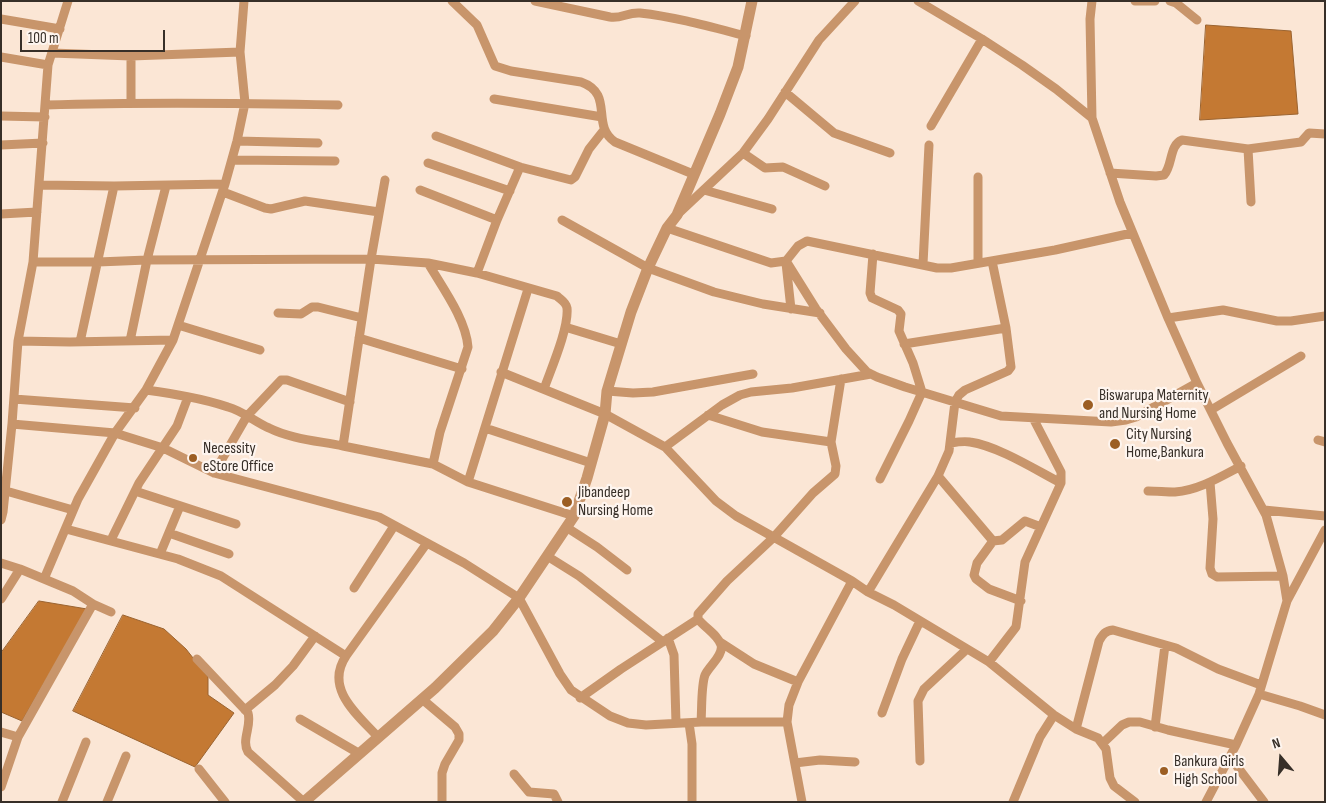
<!DOCTYPE html>
<html>
<head>
<meta charset="utf-8">
<style>
  body { margin:0 }
  #map { position:relative; width:1326px; height:803px; overflow:hidden; background:#fbe6d5; font-family:"Sofia Sans Condensed",sans-serif }
  canvas { display:block }
  .frame { position:absolute; inset:0; border:2px solid #372f28; pointer-events:none }
  .north { position:absolute; left:1256px; top:733px; width:50px; height:50px; -webkit-text-stroke:4px #fef5ef; paint-order:stroke; rotate:342deg; font-size:14px; font-weight:700; line-height:20px; text-align:center; color:#372f28 }
  .north::after { content:''; display:block; margin:auto; width:18px; height:22px; background:#372f28; clip-path:polygon(50% 0,100% 100%,50% 72%,0 100%) }
  .scale { position:absolute; left:20px; top:30px; width:145px; height:22px; box-sizing:border-box; border:2px solid #372f28; border-top:0; padding-left:6px; font-size:15px; line-height:18px; white-space:nowrap; color:#372f28; -webkit-text-stroke:4px #fef5ef; paint-order:stroke }
</style>
</head>
<body>
<div id="map">
<canvas width="1326" height="803"></canvas>
<div class="frame"></div>
<div class="north">N</div>
<div class="scale">100 m</div>
</div>
<script>
const ctx = document.querySelector('canvas').getContext('2d');
ctx.lineJoin = 'round';
function fillPath(path, color) { ctx.fillStyle = color; ctx.fill(path, 'evenodd'); }
function stroke(path, color, width, dash) { ctx.strokeStyle = color; ctx.lineWidth = width; ctx.lineCap = dash ? 'butt' : 'round'; ctx.setLineDash(dash || []); ctx.stroke(path); }
function drawText(font, color, halo, rows, align = 'center') {
  ctx.font = font + ' "Sofia Sans Condensed",sans-serif'; ctx.lineWidth = 4.5; ctx.setLineDash([]); ctx.textBaseline = 'middle'; ctx.strokeStyle = halo; ctx.fillStyle = color; for (const [text, x, y, turn = 0] of rows) {
    ctx.save(); ctx.translate(x, y); ctx.rotate((+turn || 0) * Math.PI / 180); ctx.textAlign = isNaN(turn) ? turn : align; if (halo) ctx.strokeText(text, 0, 0); ctx.fillText(text, 0, 0); ctx.restore();
  }
}
const water = new Path2D(`
  M1206 25 1291 31 1298 114 1200 120Z
  M39 601 87 609 22 721 1 712V653Z
  M123 615 164 629 186 649 208 677V695L234 713 195 767 73 711Z`);
fillPath(water, '#c47933');
stroke(water, '#9a6330', 1);
stroke(new Path2D(`
  M452 1 477 25 495 66 511 71 581 82C615 94 590 125 615 142L693 174
  M535 1 610 17C621 19 628 12 640 13 676 17 711 27 746 36
  M918 1 982 39 1022 65 1056 89 1092 118 1120 202 1168 318 1197 383 1227 443 1266 515 1283 576 1287 601 1259 694 1236 745 1206 802
  M1135 1H1155
  M1170 1 1176 3 1197 20
  M1 19 60 29
  M52 53 131 56 240 52 244 1
  M131 56V103
  M1 57 48 65
  M785 92 834 133 890 153
  M494 99 602 117
  M46 105C143 102 240 103 338 105
  M1 116 45 117
  M1092 118 1090 19 1092 1
  M931 126 982 39
  M436 136 520 167 571 180 575 177 589 149 604 130
  M237 141 318 143
  M1 145 43 143
  M1248 149 1251 202
  M743 153 765 168 783 167 825 186
  M232 160 335 161
  M428 163 510 191
  M1110 173 1156 176 1164 175C1173 165 1169 145 1182 140L1248 149 1301 142 1309 133 1325 134
  M978 177V263
  M385 180 371 259 343 446 433 464 468 482 574 516
  M39 185 114 186 225 184
  M420 190 497 220
  M704 190 772 209
  M223 192 265 208 271 209 305 201 379 212
  M679 213 743 153 768 119 819 40 855 1
  M1 214 37 212
  M562 220 648 268 714 292 763 304 820 313
  M667 228 771 263 786 261 798 246 807 241 937 268H951L1055 250 1132 233
  M873 254 870 293 872 298 898 310 901 314 899 331 913 363 922 392 909 421 880 479
  M786 261 816 309 846 349 867 372 877 377 905 387 1001 416 1111 422 1126 420 1136 417 1197 383
  M33 262H98L147 260 371 259 428 263 477 273 557 296C561 300 566 302 567 308 569 328 551 369 544 389
  M428 263C442 287 466 319 468 347L440 432 433 464
  M786 263 791 309
  M923 264 929 145
  M477 273 497 220 520 167
  M278 313 301 314 312 307H318L362 318
  M1168 318 1223 310 1277 321H1291L1325 316
  M178 325 260 350
  M565 327 621 344
  M359 338 462 369
  M18 341 70 342 173 340
  M130 341 147 260 166 186
  M80 342 114 186
  M904 344 1006 328
  M501 372 605 414 665 447 716 501 736 516 852 581 868 592 894 605 989 662 1054 715 1076 729 1098 738 1106 749 1110 778 1114 786 1135 802
  M146 390C174 394 201 398 228 407 243 411 255 422 269 428 291 439 319 441 343 446
  M607 391 633 393 653 392 753 374
  M14 399 135 408
  M1211 410 1301 356
  M708 415 762 432 831 442
  M12 424 115 433 163 448 214 473 379 517 464 563 519 598 560 674 571 690 610 716 628 723 646 725 701 722H787
  M485 428 591 463
  M1318 440 1325 442
  M951 443C957 442 964 441 970 442 998 446 1036 470 1061 483
  M665 447 722 405 740 395 751 392 792 388 871 374
  M214 473 247 416 281 380H287L350 402
  M938 476 993 541 1002 540 1025 521 1041 527
  M468 482 528 289
  M1210 482 1213 519 1210 568 1212 574 1217 577 1283 576
  M6 491 73 510
  M135 491 236 524
  M1148 491C1157 491 1166 492 1175 492 1199 490 1220 477 1241 466
  M1264 510 1325 516
  M1 520 3 512 12 424 18 341 33 262 48 65 68 1
  M566 527 597 547 627 570
  M66 529 178 559 221 576 346 656
  M169 533 229 554
  M111 540 139 483 177 426 188 397
  M993 541 977 563 974 575 976 579 989 589 1021 601
  M160 554 180 506
  M547 556 579 576 663 642
  M1 563 20 569 1 599
  M20 569 73 591 93 604 111 612
  M44 579 78 499 115 433 146 390 173 340 225 184 237 141 245 103 240 52
  M354 588 394 526
  M868 592 938 476 949 451 955 402 959 395 965 390 1008 371 1011 367 1006 328 992 261
  M1287 601 1325 530
  M668 638 674 655 676 723
  M720 642 754 664 798 682
  M197 659 248 713C252 726 241 740 248 752L304 802
  M989 662 1016 627 1025 562 1061 483V472L1033 418
  M1259 694 1300 706 1325 715
  M580 698 621 669 698 619
  M422 699 455 727 459 734V740L445 764 442 773V802
  M245 710 275 685 293 666 315 636
  M882 713 902 659 920 621
  M300 719 360 754
  M701 722C702 709 701 686 705 675 709 666 724 655 721 645 718 635 705 628 698 619V614L727 581 773 538 813 493 835 474 836 466 831 442 841 379
  M689 723 692 744V802
  M1155 727 1165 645
  M1076 729 1099 641C1103 634 1105 631 1113 630L1176 648 1218 669 1261 685
  M1 732 18 737
  M378 737C358 715 324 689 346 656L427 543
  M1103 743 1122 725 1129 722H1140L1168 730 1236 745
  M1230 757 1264 802
  M920 761 918 701 924 689 967 649
  M795 763 820 760 855 762
  M199 769 225 802
  M514 774 529 792 554 794 558 802
  M1 787 18 737 93 604
  M62 802 86 742
  M107 802 126 756
  M802 802 787 722 789 705 798 682 852 581
  M1013 802 1040 737 1054 715`), '#c8956b', 9);
stroke(new Path2D(`
  M304 802 435 688 493 631 519 598 574 516 587 478 605 414 607 391 631 312 648 268 667 228 677 215 720 114 738 67 752 1`), '#c8956b', 11);
for (const [x, y, r, color] of [
  [1088,405,6,"#9c5e23"],
  [1115,444,6,"#9c5e23"],
  [193,458,5,"#9c5e23"],
  [567,502,6,"#9c5e23"],
  [1164,771,5,"#9c5e23"]
]) { const dot = new Path2D(); dot.arc(x, y, r, 0, 2 * Math.PI); ctx.fillStyle = color; ctx.fill(dot); stroke(dot, '#fef5ef', 2); }
drawText('16px', '#372f28', '#fef5ef', [
  ["Biswarupa Maternity",1099,396],
  ["and Nursing Home",1099,414],
  ["City Nursing",1126,435],
  ["Home,Bankura",1126,453],
  ["Necessity",203,449],
  ["eStore Office",203,467],
  ["Jibandeep",578,493],
  ["Nursing Home",578,511],
  ["Bankura Girls",1174,762],
  ["High School",1174,780]
], 'left');
</script>
</body>
</html>
